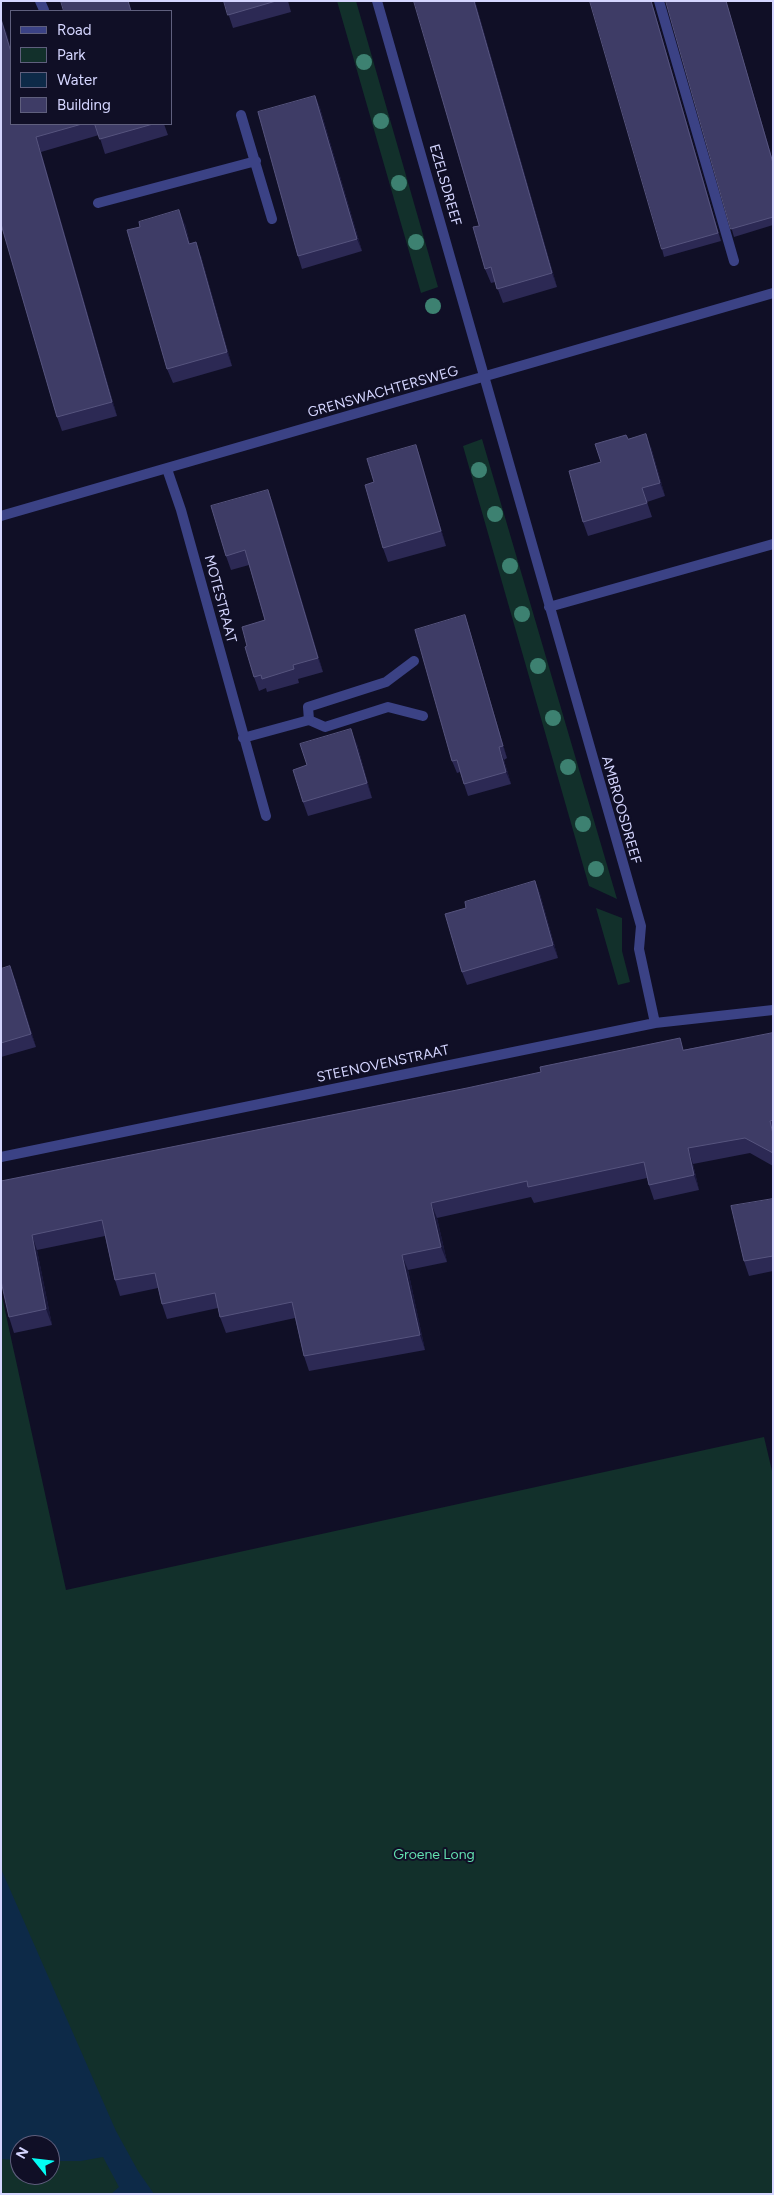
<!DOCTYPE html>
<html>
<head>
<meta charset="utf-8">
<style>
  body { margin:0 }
  #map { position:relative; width:774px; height:2195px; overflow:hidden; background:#100f26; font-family:Figtree,sans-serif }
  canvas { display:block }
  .frame { position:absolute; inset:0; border:2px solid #d5d6ff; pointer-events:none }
  .legend { position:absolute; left:10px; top:10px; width:162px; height:115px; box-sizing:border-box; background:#100f26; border:1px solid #5f5f7d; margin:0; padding:6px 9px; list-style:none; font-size:15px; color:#d5d6ff }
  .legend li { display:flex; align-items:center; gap:10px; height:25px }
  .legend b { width:25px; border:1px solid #5f5f7d }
  .north { position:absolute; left:10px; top:2135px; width:50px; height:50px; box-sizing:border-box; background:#100f26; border:1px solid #5f5f7d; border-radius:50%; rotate:299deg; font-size:14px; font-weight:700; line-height:20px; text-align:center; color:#d5d6ff }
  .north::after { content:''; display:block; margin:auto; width:18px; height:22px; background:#03fdf4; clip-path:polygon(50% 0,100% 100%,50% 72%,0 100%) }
</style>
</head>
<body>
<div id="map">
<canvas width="774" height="2195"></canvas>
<div class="frame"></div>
<ul class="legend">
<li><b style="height:6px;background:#3b4285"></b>Road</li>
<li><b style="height:14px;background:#12302b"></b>Park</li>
<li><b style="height:14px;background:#0d2a48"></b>Water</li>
<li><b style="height:14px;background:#3e3c66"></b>Building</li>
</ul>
<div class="north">N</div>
</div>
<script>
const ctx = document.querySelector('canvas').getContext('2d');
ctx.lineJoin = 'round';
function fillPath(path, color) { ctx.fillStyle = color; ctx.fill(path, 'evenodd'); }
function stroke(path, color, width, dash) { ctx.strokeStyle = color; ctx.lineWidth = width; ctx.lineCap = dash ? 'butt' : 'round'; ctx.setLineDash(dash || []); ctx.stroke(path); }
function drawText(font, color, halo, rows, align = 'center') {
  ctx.font = font + ' Figtree,sans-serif'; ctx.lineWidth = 4; ctx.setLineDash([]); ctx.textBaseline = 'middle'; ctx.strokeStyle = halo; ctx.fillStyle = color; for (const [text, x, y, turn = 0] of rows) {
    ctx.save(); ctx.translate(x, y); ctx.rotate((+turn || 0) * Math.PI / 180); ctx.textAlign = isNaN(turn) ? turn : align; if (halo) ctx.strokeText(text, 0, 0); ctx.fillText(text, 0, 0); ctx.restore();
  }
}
fillPath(new Path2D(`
  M337 1H356L438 287 421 293Z
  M482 439 617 899 589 886 463 446Z
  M596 908 622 918V951L630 982 618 985Z
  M1 1292 66 1590 764 1437 773 1475V2194H1ZM20 2145H50V2175H20Z`), '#12302b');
fillPath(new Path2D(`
  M1 1869 116 2131 138 2171 154 2194H111L119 2187 103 2157 81 2161H50V2145H20V2160L1 2159Z`), '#0d2a48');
stroke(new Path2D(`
  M659 1 734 261
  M241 115 272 219
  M98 203 256 161
  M414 661 386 682 308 707 309 720 325 727 388 707 423 716`), '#3b4285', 10);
stroke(new Path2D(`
  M40 1 44 10
  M377 1 641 926 639 949 655 1023
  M167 469 181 510 266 816
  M1 516 773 293
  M549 607 773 544
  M243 738 309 720
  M1 1157 655 1023 773 1010`), '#3b4285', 10);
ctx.fillStyle = '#3d8171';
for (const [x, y] of [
  [364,62],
  [381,121],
  [399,183],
  [416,242],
  [433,306],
  [479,470],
  [495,514],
  [510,566],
  [522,614],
  [538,666],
  [553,718],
  [568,767],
  [583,824],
  [596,869]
]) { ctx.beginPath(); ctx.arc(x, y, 8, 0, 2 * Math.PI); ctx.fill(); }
fillPath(new Path2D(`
  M224 1H288L291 12 233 28Z
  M475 1 557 287 503 303 495 282 491 283 485 269 479 226Z
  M666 1H726L773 161V225L734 237Z
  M652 3 721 241 664 257 662 249Z
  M1 19 11 49V124H164L168 135 105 154 99 135 41 152 117 416 62 431 57 417 1 224Z
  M315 96 320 108 362 251 302 269 298 256Z
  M185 224 190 244 201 256 232 366 173 383 167 369Z
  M628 439 651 447 665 496 647 502 652 517 588 536 583 522 601 462Z
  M416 445 421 460 446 546 388 562 383 548 374 482Z
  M268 490 273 504 323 672 298 679 299 683 267 692 266 688 259 691 254 677 247 646 265 620 249 565 231 570 226 556Z
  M465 615 469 628 507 758 504 760 511 784 468 796 460 772 457 773 452 761Z
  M357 744 372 798 308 816 303 802 307 765Z
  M535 881 540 894 558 958 467 985 462 972 466 908Z
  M1 969 15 979 36 1047 1 1057Z
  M773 1033V1166L750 1153 693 1164 699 1190 654 1200 649 1185 647 1178 534 1203 531 1197 437 1218 447 1262 408 1270 425 1350 309 1371 304 1356 295 1318 226 1333 220 1317 218 1308 167 1319 162 1304 158 1288 120 1296 115 1280 105 1236 37 1250 52 1325 14 1333 9 1317 1 1181Z
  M773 1199V1271L749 1276 744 1261Z`), '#2c2954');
fillPath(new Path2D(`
  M474 1H475L557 287 552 273Z
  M651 1H653L652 3 721 241Z
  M726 1 773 161V163Z
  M1 19 7 33 11 49V52Z
  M315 96 320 108 362 251 357 239Z
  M36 137 41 152 117 416 112 402Z
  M179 210 185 224 194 259 189 244Z
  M196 242 201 256 232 366 227 352Z
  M646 434 651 447 665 496 660 483Z
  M416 445 421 460 446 546 441 531Z
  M268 490 273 504 323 672 318 658Z
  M465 615 469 628 507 758 503 746Z
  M351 729 357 744 372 798 367 783Z
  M499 747 504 760 511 784 506 772Z
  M535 881 540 894 558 958 553 945Z
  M10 966 15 979 36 1047 31 1034Z
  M688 1148 693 1164 699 1190 694 1175Z
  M431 1203 437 1218 447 1262 441 1247Z
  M32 1235 37 1250 52 1325 46 1309Z
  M402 1255 408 1270 425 1350 420 1335Z`), '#19173a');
const building = new Path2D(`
  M61 1H128L131 11H64Z
  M224 1H276L228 15Z
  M414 1H474L552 273 497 289 491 267 485 269 473 227 479 226Z
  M590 1H651L718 233 662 249Z
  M666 1H726L773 163V217L731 229Z
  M1 19 11 52V124H82L36 137 112 402 57 417 1 224Z
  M315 96 357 239 298 256 258 112Z
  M95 124H153L100 139Z
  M179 210 189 244 196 242 227 352 167 369 127 230 140 227 139 222Z
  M646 434 660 483 642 488 647 503 583 522 569 471 601 462 595 444 626 435 628 439Z
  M416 445 441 531 383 548 365 485 374 482 367 459Z
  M268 490 318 658 293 665 294 669 262 679 261 675 254 677 245 647 247 646 242 627 265 620 245 550 226 556 211 506Z
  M465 615 503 746 499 747 506 772 464 784 457 760 452 761 415 630Z
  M351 729 367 783 303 802 293 770 307 765 300 744Z
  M535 881 553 945 462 972 445 914 466 908 465 902Z
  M10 966 31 1034 1 1043V969Z
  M773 1033V1120L770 1121 773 1134V1153L745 1138 688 1148 694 1175 649 1185 644 1162 528 1187 527 1181 431 1203 441 1247 402 1255 420 1335 304 1356 292 1302 220 1317 215 1293 162 1304 155 1273 115 1280 102 1220 32 1235 46 1309 9 1317 1 1281V1181L467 1088 541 1072 540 1067 680 1038 683 1050Z
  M773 1199V1256L744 1261 731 1206Z`);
fillPath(building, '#3e3c66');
stroke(building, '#56547e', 1);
drawText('14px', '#d5d6ff', '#100f26', [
  ["EZELSDREEF",445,185,74],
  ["GRENSWACHTERSWEG",383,392,-16],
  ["MOTESTRAAT",220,599,75],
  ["AMBROOSDREEF",621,810,74],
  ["STEENOVENSTRAAT",383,1064,-12]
]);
drawText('14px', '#61dfaf', '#100f26', [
  ["Groene Long",434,1855]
]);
</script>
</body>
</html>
